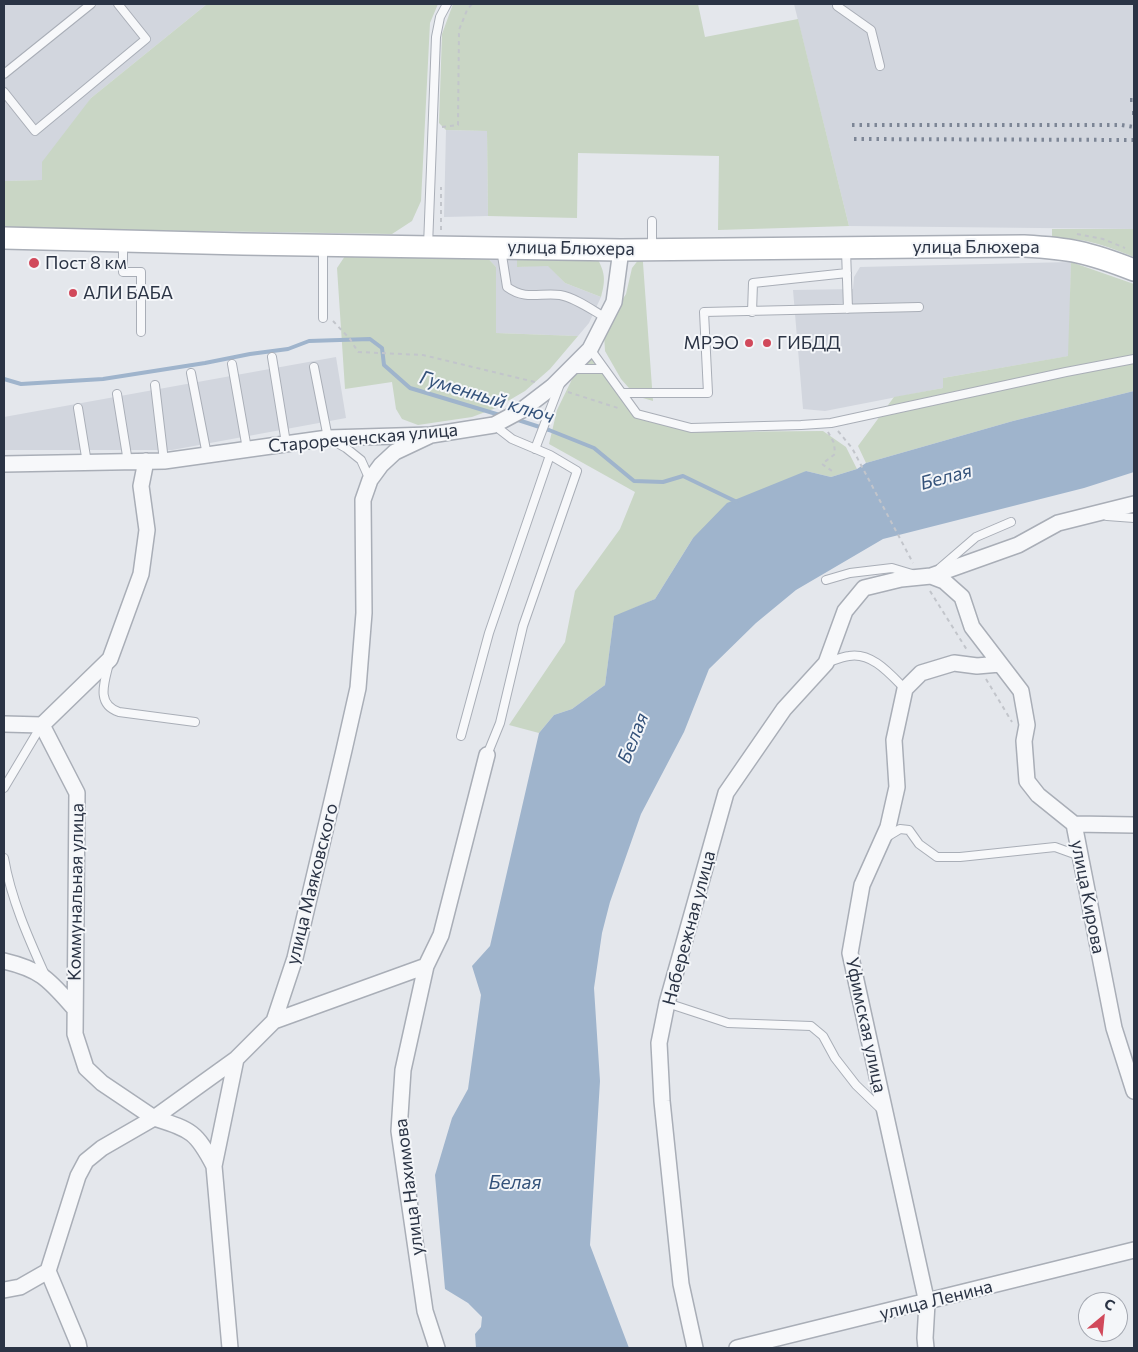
<!DOCTYPE html>
<html>
<head>
<meta charset="utf-8">
<style>
  body { margin:0 }
  #map { position:relative; width:1138px; height:1352px; overflow:hidden; background:#e4e7ec; font-family:Commissioner,sans-serif }
  canvas { display:block }
  .frame { position:absolute; inset:0; border:5px solid #2b3445; pointer-events:none }
  .north { position:absolute; left:1078px; top:1292px; width:50px; height:50px; box-sizing:border-box; background:#f4f6f9; border:1px solid #a4a8b1; border-radius:50%; rotate:28deg; font-size:14px; font-weight:700; line-height:20px; text-align:center; color:#2b3445 }
  .north::after { content:''; display:block; margin:auto; width:18px; height:22px; background:#d1495b; clip-path:polygon(50% 0,100% 100%,50% 72%,0 100%) }
</style>
</head>
<body>
<div id="map">
<canvas width="1138" height="1352"></canvas>
<div class="frame"></div>
<div class="north">С</div>
</div>
<script>
const ctx = document.querySelector('canvas').getContext('2d');
ctx.lineJoin = 'round';
function fillPath(path, color) { ctx.fillStyle = color; ctx.fill(path, 'evenodd'); }
function stroke(path, color, width, dash) { ctx.strokeStyle = color; ctx.lineWidth = width; ctx.lineCap = dash ? 'butt' : 'round'; ctx.setLineDash(dash || []); ctx.stroke(path); }
function drawText(font, color, halo, rows, align = 'center') {
  ctx.font = font + ' Commissioner,sans-serif'; ctx.lineWidth = 4; ctx.setLineDash([]); ctx.textBaseline = 'middle'; ctx.strokeStyle = halo; ctx.fillStyle = color; for (const [text, x, y, turn = 0] of rows) {
    ctx.save(); ctx.translate(x, y); ctx.rotate((+turn || 0) * Math.PI / 180); ctx.textAlign = isNaN(turn) ? turn : align; if (halo) ctx.strokeText(text, 0, 0); ctx.fillText(text, 0, 0); ctx.restore();
  }
}
fillPath(new Path2D(`
  M4 4H207L91 98 42 180 4 181Z
  M794 4H1134V229L849 226Z
  M446 130 487 131 488 216 444 217Z
  M484 254 517 255V267L548 265 565 283 601 297 589 323 578 336 496 333V267Z
  M1071 262 1069 356 943 378V388L825 411 803 409 793 290 853 289 854 277 860 267Z
  M336 357 346 418 172 450H4V417Z`), '#d2d6de');
fillPath(new Path2D(`
  M207 4H438L430 23 421 201 412 221 392 234 4 228V181L42 180V162L91 98Z
  M453 4H698L705 37 798 19 849 226 718 230 719 156 578 153 577 218 488 216 487 131 446 130 439 123 442 34Z
  M1052 229H1134V257C1104 245 1085 238 1052 238Z
  M347 253 484 254 496 267V333L578 336 550 369 525 391 496 408 472 417 418 425 402 419 396 409 392 382 345 389 337 268Z
  M643 254V263L653 401 636 396 621 379 605 351 604 334 610 319 626 294 632 268Z
  M517 255 596 256C605 272 606 279 601 297L565 283 548 266 517 267Z
  M1071 262 1134 284V391L1013 421 866 463 858 446 894 397 943 388V378L1068 356Z
  M591 358 598 364 636 418 691 432 823 431 846 447 857 469 831 477 806 471 693 538 655 599 614 617 605 685 572 709 554 715 539 733 509 725 565 642 575 591 620 529 635 492 549 444 557 410 579 365Z`), '#c9d6c5');
fillPath(new Path2D(`
  M1134 391V472L1084 488 883 539 796 590 756 623 709 669 684 732 641 814 610 902 602 933 594 988 600 1081 590 1245 629 1348H476L475 1334 481 1327 482 1317 468 1303 445 1289 435 1175 452 1118 468 1089 481 995 472 966 490 946 539 733 554 715 572 709 605 685 614 616 655 599 693 538 727 503 806 471 831 477 857 469 866 463 1013 421Z`), '#9fb4cc');
stroke(new Path2D(`
  M4 379 21 384 103 379 205 363 250 354 288 349 309 341 370 339 382 348 384 365 410 388 503 416
  M515 419 549 430 594 448 634 481 663 482 683 476 737 502`), '#9fb4cc', 4);
const service = new Path2D(`
  M837 4V6L871 30 880 66
  M4 74 91 4
  M4 92 35 131 146 39 118 4
  M652 221V247
  M123 243V272H141V332
  M428 246 436 37 440 17 447 4
  M501 249 507 287C526 301 541 292 560 295 576 298 592 310 606 318
  M846 250 848 309
  M752 312 753 283 847 273
  M323 318V247
  M590 349 637 414 691 428 801 425 831 423 1066 372 1134 359
  M272 357 286 443
  M232 364 247 449
  M314 367 328 438 346 448 361 460 370 480
  M571 369H604
  M191 373 207 455
  M155 385 164 461
  M622 393H708L704 312 919 307
  M117 394 128 462
  M78 408 87 463
  M535 449 560 384
  M1107 516 1134 518
  M940 568 976 537 1011 522
  M826 580 850 573 892 568 912 574
  M109 663C105 681 95 704 119 712L195 722
  M826 663C833 661 841 657 849 656 872 652 890 674 905 689
  M461 736 489 633 550 455 512 439 494 425
  M487 755 500 723 523 626 577 471 550 455
  M4 788 41 726
  M885 838 900 829 909 830 919 844 937 857H960L1055 847 1080 856
  M4 858C11 899 28 937 45 975
  M667 1003 728 1023 811 1026 823 1036 835 1058 856 1085 883 1111`);
const minor = new Path2D(`
  M146 461 141 486 147 530 141 574 110 659 42 725 77 793 75 1034 86 1068 102 1083 154 1118 236 1059
  M4 464 164 461 328 438 431 435 494 425 522 410 552 387 590 349 614 302 621 250
  M931 576 1018 545 1058 523 1134 504
  M4 724 42 725
  M1074 824 1134 825
  M4 961C42 970 49 980 74 1008
  M274 1021 426 966
  M4 1290 20 1287 48 1271
  M79 1348 78 1343 48 1271 78 1176 86 1161 102 1148 154 1118C191 1130 196 1131 214 1166
  M230 1348 214 1166 236 1059 274 1021 295 958 344 750 358 688 364 613 363 500 370 480 381 465 395 452 431 435
  M437 1348 425 1311 399 1131 403 1070 426 966 441 935 487 755
  M695 1348 681 1284 662 1101 659 1043 667 1003 726 793 784 709 826 663 845 611 864 588 901 579 931 576 944 581 962 597 972 627 1021 691 1027 725 1024 741 1027 781 1038 795 1074 824 1114 1028 1134 1091
  M737 1348 1134 1250
  M926 1348 925 1338 927 1303 850 953 862 885 888 827 897 787 894 740 905 689 921 673 954 663 977 666 1000 664`);
const secondary = new Path2D(`
  M4 238 243 244 621 250 1023 246C1041 247 1060 248 1078 252 1097 256 1116 263 1134 270`);
stroke(service, '#a9aeb7', 10);
stroke(minor, '#a9aeb7', 18);
stroke(secondary, '#a9aeb7', 24);
stroke(new Path2D(`
  M442 127 458 125 459 30 467 10 472 4
  M441 230V187
  M1077 234 1103 239 1125 248
  M333 321 350 339 358 352 423 355 535 382
  M568 392 621 409
  M838 431 852 448 913 563
  M828 432 834 443 835 454 822 464 832 471
  M930 591 967 650
  M986 679 1012 722`), '#c2c5cb', 2, [4, 4]);
stroke(service, '#f7f8fa', 8);
stroke(minor, '#f7f8fa', 15);
stroke(secondary, '#fff', 21);
stroke(new Path2D(`
  M1130 100H1134
  M1132 113H1134
  M852 125H1122L1134 127
  M854 139 1134 140`), '#7d8696', 4, [2.5, 5]);
for (const [x, y, r, color] of [
  [34,263,6,"#d1495b"],
  [73,293,5,"#d1495b"],
  [749,343,5,"#d1495b"],
  [767,343,5,"#d1495b"]
]) { const dot = new Path2D(); dot.arc(x, y, r, 0, 2 * Math.PI); ctx.fillStyle = color; ctx.fill(dot); stroke(dot, '#f4f6f9', 2); }
drawText('18px', '#2b3445', '#f4f6f9', [
  ["улица Блюхера",976,247],
  ["улица Блюхера",571,248,1],
  ["Старореченская улица",363,438,-5],
  ["улица Маяковского",312,884,-76],
  ["Коммунальная улица",76,892,-89],
  ["улица Кирова",1088,897,79],
  ["Набережная улица",689,928,-75],
  ["Уфимская улица",866,1025,78],
  ["улица Нахимова",409,1187,-97],
  ["улица Ленина",936,1300,-14]
]);
drawText('18px', '#2b3445', '#f4f6f9', [
  ["Пост 8 км",45,263],
  ["АЛИ БАБА",83,293],
  ["МРЭО",739,343,"right"],
  ["ГИБДД",777,343]
], 'left');
drawText('italic 19px', '#34527a', '#f4f6f9', [
  ["Гуменный ключ",487,397,17],
  ["Белая",946,477,-15],
  ["Белая",633,738,-68],
  ["Белая",515,1183]
]);
</script>
</body>
</html>
